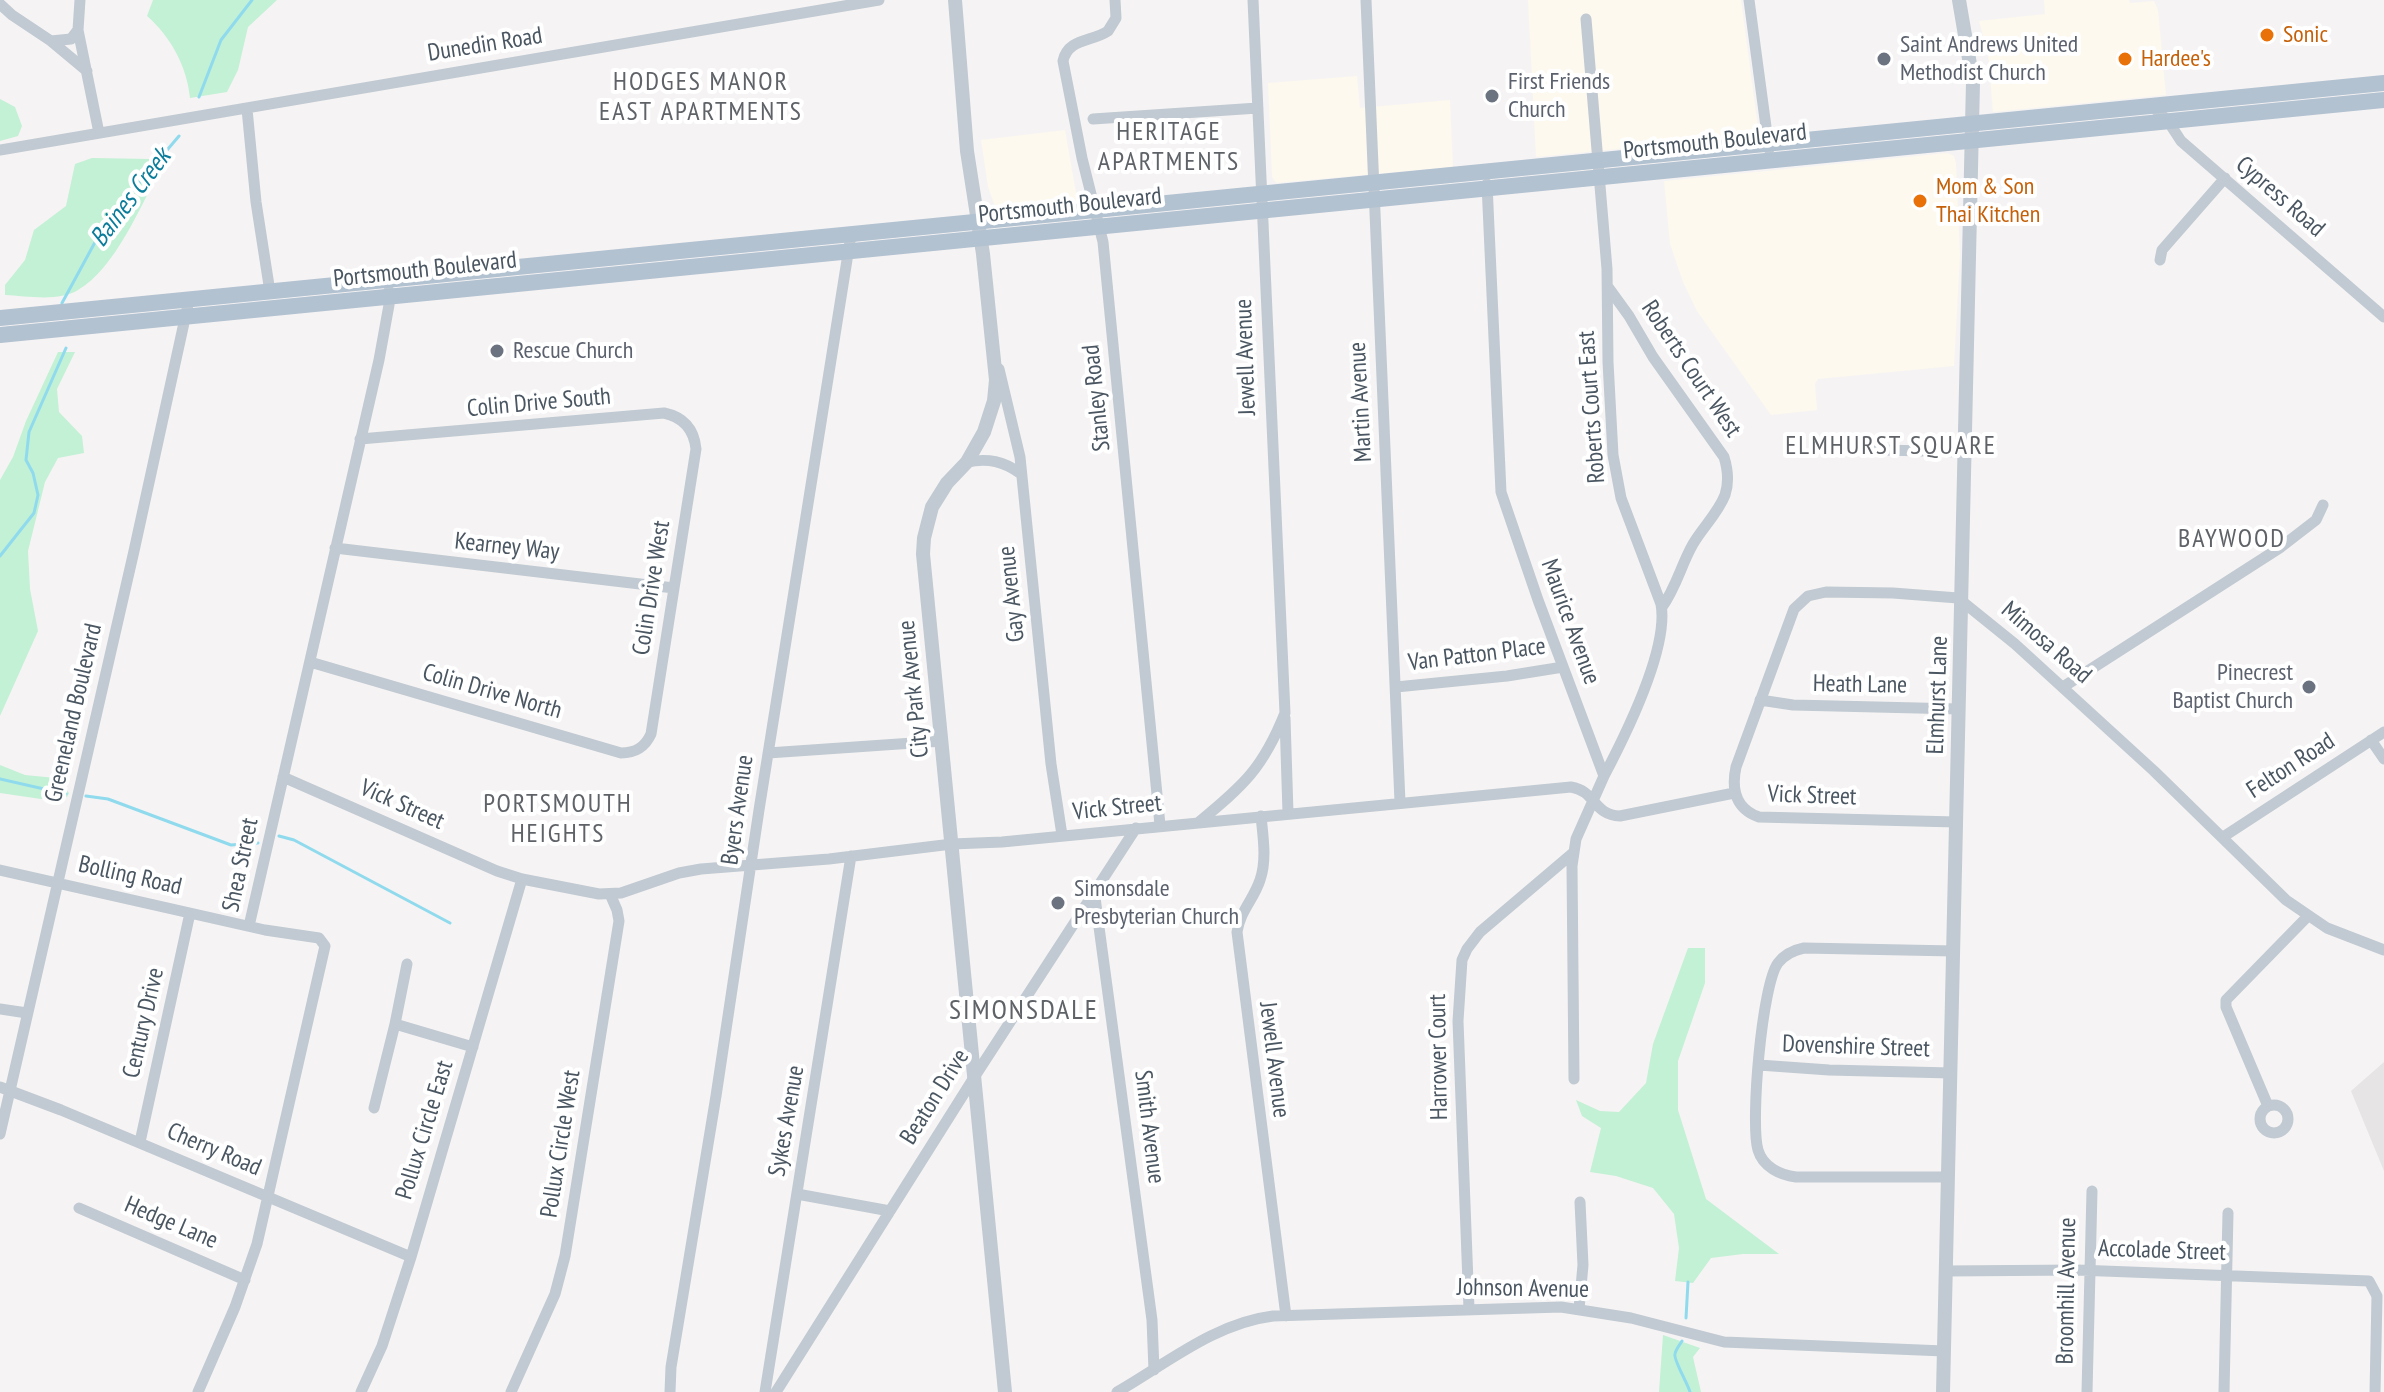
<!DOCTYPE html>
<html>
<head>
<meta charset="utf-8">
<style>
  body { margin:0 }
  canvas { display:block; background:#f5f3f3 }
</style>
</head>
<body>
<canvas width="2384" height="1392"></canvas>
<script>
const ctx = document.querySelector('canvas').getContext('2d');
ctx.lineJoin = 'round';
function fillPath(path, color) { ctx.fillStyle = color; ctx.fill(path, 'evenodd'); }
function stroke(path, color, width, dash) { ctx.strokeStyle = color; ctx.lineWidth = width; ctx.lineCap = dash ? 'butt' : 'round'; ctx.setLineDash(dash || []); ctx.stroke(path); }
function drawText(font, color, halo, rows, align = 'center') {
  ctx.font = font + ' "PT Sans Narrow",sans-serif'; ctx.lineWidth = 8; ctx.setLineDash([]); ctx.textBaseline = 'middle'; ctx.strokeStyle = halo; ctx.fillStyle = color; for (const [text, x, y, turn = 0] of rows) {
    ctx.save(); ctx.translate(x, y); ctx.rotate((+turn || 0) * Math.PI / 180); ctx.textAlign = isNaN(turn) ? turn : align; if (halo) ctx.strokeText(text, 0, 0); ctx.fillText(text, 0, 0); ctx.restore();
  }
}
fillPath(new Path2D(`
  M1528 0H1741L1759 135 1536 157Z
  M2044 0H2129L2130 3 2154 1 2158 10 2166 95 1993 112 1988 54 1979 21 2045 14Z
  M1357 76 1360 108 1450 100 1453 167 1276 183 1272 177 1268 83Z
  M1065 130 1078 204 997 212 988 187 981 140Z
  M1947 153 1954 156 1956 163 1960 255 1954 366 1818 379 1815 384 1817 410 1771 415 1697 311 1683 282 1670 244 1664 181Z`), '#fdf9ef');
fillPath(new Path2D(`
  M2384 1062V1171L2351 1091Z`), '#e6e4e5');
fillPath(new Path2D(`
  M153 0H277L248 27 238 70 227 92 190 98C187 66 170 36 147 16Z
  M0 99 15 107 22 126 18 136 0 141Z
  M92 158 150 159 161 168C141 205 115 269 78 290 59 302 27 296 5 295V285L25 260 34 230 66 206 75 164Z
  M58 352H75L57 389 59 412 82 436 84 453 58 458 45 482 28 551 30 589 38 631 0 716V480L13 457 26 421Z
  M0 765 25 775 56 778 69 793 67 797 41 799 0 793Z
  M1688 948H1705V983L1678 1061V1110L1706 1199 1779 1254H1743L1711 1258 1693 1283 1675 1281 1679 1248 1674 1214 1653 1188 1616 1176 1590 1172 1601 1128 1582 1116 1576 1100 1600 1111 1619 1112 1646 1083 1653 1044Z
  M1663 1335 1700 1348 1693 1357 1701 1392H1659Z`), '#c3f1d5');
stroke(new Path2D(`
  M199 97 221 40 252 0
  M62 303 106 222 179 136
  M0 556 34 513 38 495 33 473 26 460 29 432 66 348
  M0 779 66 794
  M86 796 108 799 231 845 258 843
  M279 836 294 840 450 923
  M1686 1318 1688 1282
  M1682 1341C1679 1346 1676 1349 1675 1354 1673 1359 1688 1384 1690 1392`), '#90daee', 3);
stroke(new Path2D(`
  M80 0 78 30 99 133
  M1115 0 1116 18 1108 31C1092 42 1068 38 1063 61L1082 158 1103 242 1160 825
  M1366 0 1400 802
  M1749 0 1769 149
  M0 4 12 15 51 41 71 39 78 30
  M1586 19 1607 269 1608 362 1613 455 1621 498 1661 604C1669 648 1625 736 1604 776
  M51 41 87 71
  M2152 106 2168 121 2181 141 2384 317
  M247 109 256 202 270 292
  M1093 119 1258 108
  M0 150 879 0
  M1487 184 1501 492 1538 600 1604 776 1576 839 1572 866 1574 1079
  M2160 260 2162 250 2225 178
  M1608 287 1629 316 1653 357 1724 457C1728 470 1729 483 1725 495 1718 513 1703 527 1693 544 1681 565 1676 588 1662 607
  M999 369 1020 457 1051 764 1062 835
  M1845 449 1963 452
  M967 462C988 458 1004 461 1021 474
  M335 548 674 588
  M310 662 621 753C636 753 645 747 651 734L696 449C694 429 683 417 664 413L360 439
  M1396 687 1507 676 1563 667
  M2063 687 2281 547 2316 520 2323 505
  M1760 700 1793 705 1959 709
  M1285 718 1288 813
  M2371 740 2384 759
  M768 753 942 741
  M283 777 497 871 522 879 599 894 621 893 679 873 701 869 829 859 952 844 1002 842 1571 787C1596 791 1593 815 1620 816L1734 793
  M1261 816C1263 837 1267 860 1260 880 1254 899 1240 911 1237 932L1286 1316
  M1199 822C1244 785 1263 768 1285 713L1253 0
  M1956 822 1759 817C1736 809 1731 790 1736 767L1794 609 1808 596 1826 592 1893 593 1958 598 2015 644 2154 771 2286 900 2327 928 2384 950
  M2223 837 2384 732
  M0 870 265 930 319 938 325 946 257 1244 235 1307 198 1392
  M1094 890 1152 1320 1154 1370
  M249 926 379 360 389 305V291
  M0 1009 27 1013
  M395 1024 407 964
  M1759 1065 1829 1070 1951 1073
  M0 1087 61 1110 411 1257
  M2260 1119a14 14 0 1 1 28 0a14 14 0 1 1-28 0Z
  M2268 1106 2226 1007V1000L2308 916
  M374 1108 395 1024 473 1047
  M0 1134 134 551 189 300
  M140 1142 190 913
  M1948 1177H1796C1780 1175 1763 1167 1758 1150 1750 1123 1762 984 1778 963 1785 954 1794 950 1804 948L1954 951
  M797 1194 890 1211
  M79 1208 245 1280
  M1946 1271 2077 1270 2369 1281 2377 1296 2375 1392
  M1469 1309 1458 1021 1462 960 1467 949 1480 932 1573 853
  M1579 1309 1583 1265 1580 1202
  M361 1392 382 1346 411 1257 522 879
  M511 1392 555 1294 565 1256 619 921 617 910 610 894
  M670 1392 671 1367 716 1096 759 810 851 235
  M765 1392 851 856
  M776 1392 975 1076 1136 828
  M1117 1392C1166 1364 1215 1323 1273 1316L1561 1307 1631 1318 1724 1342 1944 1351
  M2087 1392 2092 1191
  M2224 1392 2228 1213`), '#c1cad2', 11);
stroke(new Path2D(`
  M955 0 967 151 983 254 996 380 994 401 984 432 967 462 947 483 932 507 924 538 923 554 1005 1392
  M1943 1392 1973 82 1959 0`), '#c1cad2', 14);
stroke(new Path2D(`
  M0 318 2384 83
  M0 335 2384 100`), '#b3c2d1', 16);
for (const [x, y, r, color] of [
  [2267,35,8,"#e8710a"],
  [1884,59,8,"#6b7280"],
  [2125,59,8,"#e8710a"],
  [1492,96,8,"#6b7280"],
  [1920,201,8,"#e8710a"],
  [497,351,8,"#6b7280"],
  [2309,687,8,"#6b7280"],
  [1058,903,8,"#6b7280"]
]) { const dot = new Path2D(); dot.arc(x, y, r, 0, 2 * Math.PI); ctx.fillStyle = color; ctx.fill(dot); stroke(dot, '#fff', 3); }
drawText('24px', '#c56008', '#fff', [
  ["Sonic",2283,35],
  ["Hardee's",2141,59],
  ["Mom & Son",1936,187],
  ["Thai Kitchen",1936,215]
], 'left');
drawText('24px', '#4a5661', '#fff', [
  ["Dunedin Road",485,45,-9],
  ["Portsmouth Boulevard",1715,142,-6],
  ["Cypress Road",2280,197,41],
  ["Portsmouth Boulevard",1070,206,-6],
  ["Portsmouth Boulevard",425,270,-6],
  ["Jewell Avenue",1246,357,-92],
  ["Roberts Court West",1691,369,56],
  ["Stanley Road",1097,398,-96],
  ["Martin Avenue",1361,402,-93],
  ["Colin Drive South",539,403,-5],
  ["Roberts Court East",1592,407,-94],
  ["Kearney Way",507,547,6],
  ["Colin Drive West",652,588,-81],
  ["Gay Avenue",1012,594,-96],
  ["Maurice Avenue",1570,622,70],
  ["Mimosa Road",2046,643,41],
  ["Van Patton Place",1477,655,-7],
  ["Heath Lane",1860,685,1],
  ["City Park Avenue",914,689,-96],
  ["Colin Drive North",492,692,16],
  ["Elmhurst Lane",1938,695,-88],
  ["Greeneland Boulevard",74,713,-77],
  ["Felton Road",2291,766,-33],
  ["Vick Street",1812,796,2],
  ["Vick Street",402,805,24],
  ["Vick Street",1117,808,-6],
  ["Byers Avenue",738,810,-82],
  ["Shea Street",241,865,-78],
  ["Bolling Road",130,876,13],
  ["Century Drive",144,1023,-77],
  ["Dovenshire Street",1856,1047,2],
  ["Harrower Court",1439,1057,-91],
  ["Jewell Avenue",1274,1060,83],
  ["Beaton Drive",935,1097,-58],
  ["Sykes Avenue",787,1121,-80],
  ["Smith Avenue",1149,1127,83],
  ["Pollux Circle East",425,1130,-73],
  ["Pollux Circle West",561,1144,-81],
  ["Cherry Road",214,1150,23],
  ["Hedge Lane",171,1223,23],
  ["Accolade Street",2162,1251,2],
  ["Johnson Avenue",1523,1289,1],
  ["Broomhill Avenue",2067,1291,-89]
]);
drawText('24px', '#5b616d', '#fff', [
  ["Saint Andrews United",1900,45],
  ["Methodist Church",1900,73],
  ["First Friends",1508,82],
  ["Church",1508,110],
  ["Rescue Church",513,351],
  ["Pinecrest",2293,673,"right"],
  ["Baptist Church",2293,701,"right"],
  ["Simonsdale",1074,889],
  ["Presbyterian Church",1074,917]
], 'left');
ctx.letterSpacing = '2px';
drawText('26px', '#5f6368', '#fff', [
  ["HODGES MANOR",701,83],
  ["EAST APARTMENTS",701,113],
  ["HERITAGE",1169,133],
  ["APARTMENTS",1169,163],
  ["ELMHURST SQUARE",1891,447],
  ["BAYWOOD",2232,540],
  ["PORTSMOUTH",558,805],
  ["HEIGHTS",558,835]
]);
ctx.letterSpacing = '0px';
drawText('italic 26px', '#0c7c9b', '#fff', [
  ["Baines Creek",131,198,-53]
]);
ctx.letterSpacing = '2px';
drawText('28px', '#5f6368', '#fff', [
  ["SIMONSDALE",1024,1011]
]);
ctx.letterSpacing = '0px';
</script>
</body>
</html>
